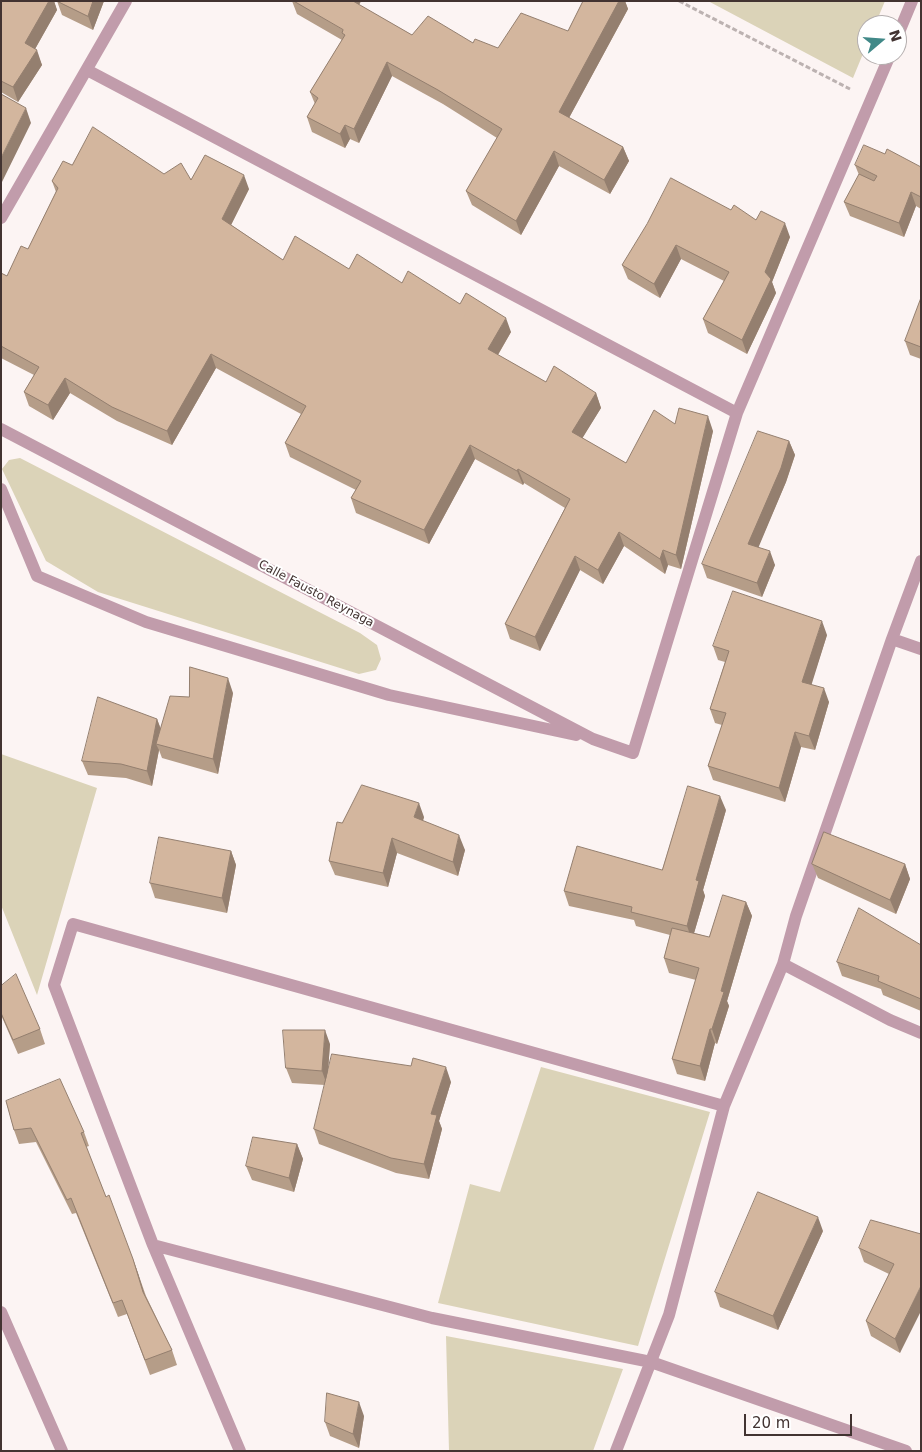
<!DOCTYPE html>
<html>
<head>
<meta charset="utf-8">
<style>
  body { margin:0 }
  #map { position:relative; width:922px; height:1452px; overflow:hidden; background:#fcf4f3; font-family:"DejaVu Sans",sans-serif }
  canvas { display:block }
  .frame { position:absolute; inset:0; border:2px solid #423331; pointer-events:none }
  .north { position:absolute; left:857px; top:15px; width:50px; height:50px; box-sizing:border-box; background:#fff; border:1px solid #b3adad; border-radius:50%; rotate:72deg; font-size:14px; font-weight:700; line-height:20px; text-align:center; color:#423331 }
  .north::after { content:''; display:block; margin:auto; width:18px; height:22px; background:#418988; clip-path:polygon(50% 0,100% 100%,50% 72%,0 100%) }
  .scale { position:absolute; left:744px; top:1414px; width:108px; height:22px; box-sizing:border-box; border:2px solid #423331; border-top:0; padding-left:6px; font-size:15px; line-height:18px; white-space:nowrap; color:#423331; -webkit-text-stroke:4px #fff; paint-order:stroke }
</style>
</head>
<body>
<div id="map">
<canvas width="922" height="1452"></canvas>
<div class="frame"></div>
<div class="north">N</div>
<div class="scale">20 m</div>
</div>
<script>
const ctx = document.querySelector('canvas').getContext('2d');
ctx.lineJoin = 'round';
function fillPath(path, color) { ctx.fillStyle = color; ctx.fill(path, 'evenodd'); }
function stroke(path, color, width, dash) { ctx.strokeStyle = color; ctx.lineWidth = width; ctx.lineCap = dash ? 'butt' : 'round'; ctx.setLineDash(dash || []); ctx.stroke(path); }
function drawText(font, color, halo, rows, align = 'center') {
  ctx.font = font + ' "DejaVu Sans",sans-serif'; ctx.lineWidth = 4; ctx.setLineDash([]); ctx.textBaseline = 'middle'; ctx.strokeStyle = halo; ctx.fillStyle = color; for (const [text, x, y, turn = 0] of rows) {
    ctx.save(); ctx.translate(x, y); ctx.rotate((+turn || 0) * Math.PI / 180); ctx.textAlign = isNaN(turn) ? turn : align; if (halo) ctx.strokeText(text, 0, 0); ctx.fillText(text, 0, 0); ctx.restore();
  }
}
fillPath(new Path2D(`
  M708 1H885L875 25H867V44L853 78Z
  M20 458 360 633 377 645 381 659 376 670 359 674 98 592 46 561 2 469 9 460Z
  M1 754 97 788 37 995 1 905Z
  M541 1067 710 1112 638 1346 438 1303 470 1184 500 1192Z
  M446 1336 623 1369 593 1451H449Z`), '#dbd3b8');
stroke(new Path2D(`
  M679 1 850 89`), '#bcb2b1', 3, [5, 2.5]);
stroke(new Path2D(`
  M897 37 912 1
  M87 70 737 413
  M1 218 126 1
  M1 429 593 739 633 753 737 413 890 55
  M1 489 37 576 146 622 389 695 576 735
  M892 639 921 649
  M783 964 890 1020 921 1033
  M153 1245 432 1318 651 1362 906 1451
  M1 1312 62 1451
  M240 1451 153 1245 54 985 73 924 724 1106
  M616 1451 669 1315 724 1106 783 964 796 916 892 639 921 561`), '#c19cab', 12);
fillPath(new Path2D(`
  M1 1H54L57 10 35 49 42 65 18 102 1 92Z
  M57 1H104L93 30 62 15Z
  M292 1H361L359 5 412 35 473 43 498 48 568 31 583 1H625L628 9 569 118 623 147 629 161 610 194 559 166 521 235 472 205 466 191 497 138 443 104 392 76 359 143 350 139 345 148 312 132 307 117 315 104 310 92 342 40 297 14Z
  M72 165 164 174 249 189 231 225 283 260 349 269 402 283 460 304 511 332 498 355 546 382 596 393 601 408 582 438 626 463 675 424 713 431 681 569 668 565 665 574 624 546 603 584 580 570 540 651 510 639 505 624 565 508 524 483 523 485 475 459 429 544 356 513 351 498 356 490 290 457 285 443 301 414 216 368 172 445 117 421 70 393 53 420 29 406 24 392 34 375 1 358V273L7 276 28 249 56 192 52 181Z
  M855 165 921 167V209L916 206 904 237 850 216 844 202 859 175Z
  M731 210 756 220 790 237 772 282 776 293 747 354 708 333 703 319 724 281 681 259 660 298 628 279 622 265Z
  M921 298V359L910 355 905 341Z
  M789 441 795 455 786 482 758 547 775 565 762 597 707 578 702 564Z
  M827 635 811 684 829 702 815 750 801 747 785 802 713 780 708 766 722 725 715 723 710 709 725 662 718 660 713 646Z
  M233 693 218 774 162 758 159 750 152 786 126 778 88 775 82 761 157 719 161 729 189 697Z
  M726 810 703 890 705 896 694 933 709 937 746 902 752 916 727 1001 729 1006 717 1044 715 1043 705 1081 677 1074 672 1059 696 980 669 973 664 958 670 935 636 926 634 920 569 906 564 891 662 870Z
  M424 817 423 821 465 850 458 876 397 853 388 887 335 875 329 861 342 823Z
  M231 851 236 865 227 913 155 898 150 883Z
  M812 864H905L910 879 896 914 818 878Z
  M921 945V1011L883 995 881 989 842 976 837 962Z
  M1 986 40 1029 45 1044 18 1054 1 1015Z
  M330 1044 328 1070 451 1082 439 1121 442 1129 429 1179 396 1173 319 1144 314 1129 325 1085 292 1083 286 1068Z
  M6 1101 84 1132 89 1146 86 1147 106 1197 133 1259 146 1296 172 1350 177 1365 150 1375 127 1314 118 1317 76 1213 72 1214 36 1142 19 1144 14 1130Z
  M297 1144 303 1159 294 1192 252 1180 246 1166Z
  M823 1231 778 1330 720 1307 715 1292Z
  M921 1234 900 1353 871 1336 866 1321 889 1274 864 1262 859 1248Z
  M364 1416 359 1448 330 1436 325 1422Z`), '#b59d88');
fillPath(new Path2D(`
  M49 1H54L57 10 30 58 25 43Z
  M93 1H104L93 30 88 16Z
  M350 1H361L354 14Z
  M619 1H625L628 9 564 127 559 112Z
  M37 50 42 65 18 102 13 87Z
  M387 62 392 76 359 143 354 129Z
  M26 108 31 123 2 182 1 158Z
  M345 125 350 139 345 148 340 134Z
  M623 147 629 161 610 194 604 180Z
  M554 151 559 166 521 235 516 221Z
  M244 175 249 189 227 233 222 219Z
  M911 192 916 206 904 237 899 223Z
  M785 223 790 237 772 282 776 293 747 354 742 340 765 272Z
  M676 245 681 259 660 298 654 284Z
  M506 318 511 332 493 363 488 349Z
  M211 354 216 368 172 445 167 431Z
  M65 378 70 393 53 420 48 405Z
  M596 393 601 408 577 447 572 432Z
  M708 416 713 431 681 569 676 555Z
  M789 441 795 455 786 482 754 558 748 544Z
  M470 445 475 459 429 544 424 530Z
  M518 469 524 483 523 485 517 471Z
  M619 532 624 546 603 584 598 570Z
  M663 550 668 565 665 574 660 559Z
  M770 551 775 565 762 597 757 583Z
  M575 556 580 570 540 651 535 637Z
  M822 621 827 635 808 696 802 682Z
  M228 678 233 693 218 774 213 759Z
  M824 688 829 702 815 750 809 736Z
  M157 719 162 733 156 744 159 750 152 786 147 771Z
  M795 732 801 747 785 802 779 788Z
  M720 796 726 810 703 890 705 896 692 940 687 926 696 880Z
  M419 803 424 817 419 832 414 817Z
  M459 835 465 850 458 876 453 862Z
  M392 838 397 853 388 887 383 873Z
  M231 851 236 865 227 913 222 898Z
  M905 864 910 879 896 914 890 900Z
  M746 902 752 916 727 1001 729 1006 717 1044 712 1029 721 991Z
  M710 1029 715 1043 705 1081 700 1066Z
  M325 1030 330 1044 327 1085 322 1071Z
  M446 1067 451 1082 439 1121 442 1129 429 1179 424 1164 431 1114Z
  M297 1144 303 1159 294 1192 289 1178Z
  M818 1217 823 1231 778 1330 773 1316Z
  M133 1259 138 1273 148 1306 143 1292Z
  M921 1286V1311L900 1353 895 1339Z
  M359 1402 364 1416 359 1448 353 1434Z`), '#947f6f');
const building = new Path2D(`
  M1 1H49L25 43 37 50 13 87 1 81Z
  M57 1H93L88 16Z
  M294 1H353L412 35 428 16 473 43 475 39 498 48 521 13 568 31 583 1H619L559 112 623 147 604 180 554 151 516 221 466 191 502 129 438 90 387 62 354 129 345 125 340 134 307 117 318 98 310 92 345 35 342 33 343 30Z
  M1 94 26 108 1 158Z
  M93 127 164 174 181 163 191 180 205 155 244 175 222 219 283 260 295 236 349 269 357 254 402 283 408 271 460 304 466 293 506 318 488 349 546 382 554 366 596 393 572 432 626 463 654 410 675 424 679 408 708 416 676 555 663 550 660 559 619 532 598 570 575 556 535 637 505 624 570 499 518 469 517 471 470 445 424 530 351 498 361 481 285 443 306 406 211 354 167 431 112 407 65 378 48 405 24 392 39 367 1 346V273L7 276 21 246 28 249 58 188 52 181 63 161 72 165Z
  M864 145 885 154 887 149 921 167V197L911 192 899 223 844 202 859 174 874 181 877 176 855 165Z
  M671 178 731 210 734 205 756 220 761 211 785 223 765 272 771 279 742 340 703 319 729 272 676 245 654 284 622 265 647 224Z
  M921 298V347L905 341Z
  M758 431 789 441 781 468 748 544 770 551 757 583 702 564Z
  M733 591 822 621 802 682 824 688 809 736 795 732 779 788 708 766 726 713 710 709 729 651 713 646Z
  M190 667 228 678 213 759 156 744 170 696 189 697Z
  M98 697 157 719 147 771 121 764 82 761Z
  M362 785 419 803 414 817 459 835 453 862 392 838 383 873 329 861 337 822 342 823Z
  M688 786 720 796 696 880 699 881 687 926 631 912 632 907 564 891 577 846 662 870Z
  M824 832 905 864 890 900 812 864Z
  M159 837 231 851 222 898 150 883Z
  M723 895 746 902 721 991 724 992 712 1029H710L700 1066 672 1059 699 968 664 958 672 928 709 937Z
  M859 908 921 945V999L878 981 879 976 837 962Z
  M16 974 40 1029 13 1040 1 1013V986Z
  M283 1030H325L322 1071 286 1068Z
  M332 1054 411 1066 413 1058 446 1067 431 1114 437 1115 424 1164 391 1158 314 1129Z
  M60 1079 84 1132 81 1133 106 1197 109 1195 133 1259 143 1292 172 1350 145 1360 122 1300 113 1303 71 1198 67 1200 31 1128 14 1130 6 1101Z
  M253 1137 297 1144 289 1178 246 1166Z
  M758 1192 818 1217 773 1316 715 1292Z
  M871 1220 921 1234V1286L895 1339 866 1321 894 1264 859 1248Z
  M327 1393 359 1402 353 1434 325 1422Z`);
fillPath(building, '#d3b69e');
stroke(building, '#947f6f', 1);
drawText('12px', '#423331', '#fff', [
  ["Calle Fausto Reynaga",316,594,28]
]);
</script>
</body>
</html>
